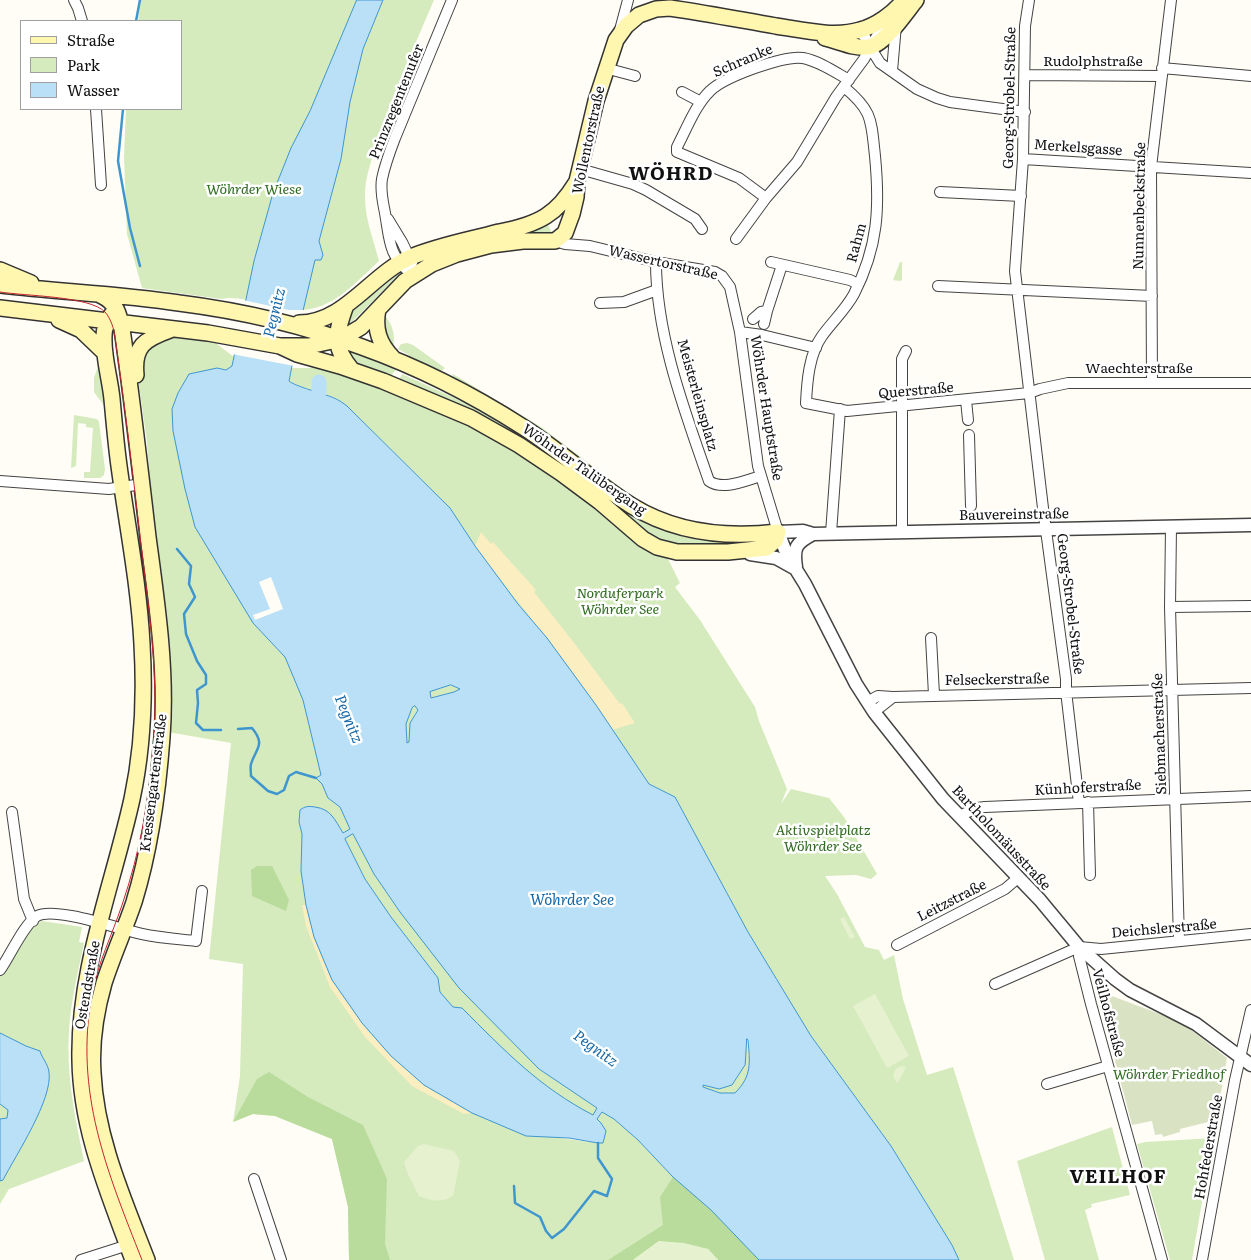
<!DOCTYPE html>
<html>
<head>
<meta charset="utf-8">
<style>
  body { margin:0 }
  #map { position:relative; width:1251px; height:1260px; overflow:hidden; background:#fffdf5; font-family:Literata,serif }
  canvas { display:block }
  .legend { position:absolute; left:20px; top:20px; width:162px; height:90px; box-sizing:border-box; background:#fff; border:1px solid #a0a0a0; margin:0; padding:6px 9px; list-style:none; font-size:15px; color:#111 }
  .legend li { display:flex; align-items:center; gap:10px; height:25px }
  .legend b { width:25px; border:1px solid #a0a0a0 }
</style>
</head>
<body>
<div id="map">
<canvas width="1251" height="1260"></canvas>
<ul class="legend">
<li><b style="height:6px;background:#fff6b0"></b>Straße</li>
<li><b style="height:14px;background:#d5ebbd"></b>Park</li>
<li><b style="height:14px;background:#b9e0f7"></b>Wasser</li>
</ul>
</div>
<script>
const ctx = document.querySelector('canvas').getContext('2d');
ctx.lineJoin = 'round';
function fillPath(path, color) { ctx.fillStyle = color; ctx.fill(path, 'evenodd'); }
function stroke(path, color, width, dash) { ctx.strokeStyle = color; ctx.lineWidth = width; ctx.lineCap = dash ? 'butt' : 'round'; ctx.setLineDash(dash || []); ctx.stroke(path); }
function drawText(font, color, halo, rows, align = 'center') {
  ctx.font = font + ' Literata,serif'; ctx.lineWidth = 5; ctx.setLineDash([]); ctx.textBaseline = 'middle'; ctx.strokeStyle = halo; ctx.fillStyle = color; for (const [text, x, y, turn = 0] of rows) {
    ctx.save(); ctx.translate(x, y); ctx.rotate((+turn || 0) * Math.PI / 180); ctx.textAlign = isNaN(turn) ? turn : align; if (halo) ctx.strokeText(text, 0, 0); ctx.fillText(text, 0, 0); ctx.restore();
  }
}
fillPath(new Path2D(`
  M141 0H434C414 47 393 93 377 142 372 160 364 179 365 198 365 219 374 241 379 261 356 282 332 311 298 310 287 310 275 306 264 304 250 301 235 296 221 299L142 288 127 234 124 157 126 109H181V21H138Z
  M546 221 552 233 527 234 526 232Z
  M900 262H902V280L900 281 893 280Z
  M400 269 401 271 398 275 362 312 346 327 348 313Z
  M384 314C392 325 396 333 393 347L383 336Z
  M172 337 213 341 234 357 232 366 228 370 223 369 253 623 285 657 303 700 321 775 316 778 322 784 328 798 340 807 350 829 343 833 300 810 299 822 302 834 301 871 306 905 314 937 528 1072 453 1007 440 992 438 978 391 917 365 879 344 838 353 834 374 874 400 912 539 1069 597 1108 593 1116 553 1137 589 1142 596 1119 602 1112 614 1119 638 1140 673 1177 711 1209 759 1260H718L708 1249 659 1241 633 1260H349L348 1207 332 1139 275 1116 253 1114 233 1122 240 1076 243 964 209 959 231 743 168 732 147 442 137 371 147 345Z
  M407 343 413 345 445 368 440 372 409 357V355L398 349 401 344Z
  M343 347 399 367 393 373 391 378 360 367 353 362Z
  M99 363 102 370 105 407 94 392V378Z
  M313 364 329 368 441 411 512 449 539 466 592 504 648 549 668 559 680 583 675 587 700 620 755 707 759 721 787 789 781 804 791 789 829 798 844 817 877 874 871 879 856 875 825 876 837 894 865 947 879 950 884 960 894 955 903 999 927 1075 953 1067 1014 1260H959L952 1245 891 1146 811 1036 748 932 675 797 649 784 596 705 518 604 475 546 450 508 357 416 335 398 291 383 289 379 291 368H311Z
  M402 374 509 423 614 503 399 380Z
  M453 374 541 427 624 490 618 488 541 430 497 402 452 377Z
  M74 415 97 419 99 422 105 469 104 475 100 478H84V472H90L93 428 86 427V424L78 423 76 466 71 468Z
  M628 510 764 537 767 546 687 548 657 543 623 513Z
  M451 685 460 689 454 692 431 698 430 692Z
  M415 706 418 709 410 723 409 742 407 743 406 724 412 708Z
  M42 921 82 927 79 942 84 943C78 972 71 1000 69 1030 66 1075 75 1118 84 1161L9 1189 0 1204V977L30 931 36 924Z
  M747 1038 750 1066 744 1084 735 1093H720L703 1087 702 1085 719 1089 732 1085 745 1065Z
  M1112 1127 1130 1195 1091 1204 1092 1207 1085 1210 1099 1260H1045L1017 1161Z
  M1213 1138 1192 1260H1170L1137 1144 1145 1142Z`), '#d5ebbd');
fillPath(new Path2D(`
  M257 866H272L289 900 286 911 252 896 251 870Z
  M269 1072 308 1097 363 1125 387 1179 385 1244 390 1260H349L348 1207 332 1139 275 1116 253 1114 233 1122 257 1079Z
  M673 1177 711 1209 759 1260H718L708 1249 659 1241 633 1260H608L663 1225 660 1197Z`), '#b9dc9c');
fillPath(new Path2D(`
  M481 532 491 544 493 542 536 590 534 592 575 644 620 704 622 703 635 723 612 730C571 666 521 608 475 546Z
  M302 905H306L314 937 332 980 424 1085 472 1113 464 1114 412 1086 365 1037 330 987 306 926Z`), '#fbeec1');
fillPath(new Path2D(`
  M1104 993 1181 1022 1227 1058 1216 1120 1180 1129V1132L1163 1137 1162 1134 1155 1135 1152 1121 1132 1125 1100 1003Z`), '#d9e3c4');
fillPath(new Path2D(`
  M844 917 855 937 850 939 840 919Z
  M875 994 909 1056 887 1068 853 1006Z
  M902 1066 906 1067 898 1083C891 1078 893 1071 898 1067Z
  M424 1144 454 1151 460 1161 453 1196C441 1203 432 1201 419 1196L407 1172 404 1162 418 1146Z
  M659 1241 684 1243 708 1249 718 1260H633Z`), '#e6f2cf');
const water = new Path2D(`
  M357 0H383L363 49 350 102 341 159 319 241 323 255 321 260H315L302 315 289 381C294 386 325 394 334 398 339 400 343 403 347 406L450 508 475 546 518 604 547 638 596 705 649 784 675 797 748 932 811 1036 891 1146 952 1245 959 1260H759L711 1210 673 1177 638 1140 614 1119 602 1112 597 1119 601 1123 606 1131 603 1143H598L569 1138 526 1136 472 1113 424 1085 391 1056 362 1023 332 980 314 937 306 905 301 871 302 834 299 822 300 810C305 806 309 806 315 807 331 809 335 820 343 833L350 829 340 807 328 798 322 784 316 778 321 775 303 700 285 657 253 623 195 527 185 489 173 431 172 409 178 393 189 374 217 368 226 370 232 366 254 261 273 193 291 148 310 111ZM451 685 460 689 454 692 431 698 430 692ZM415 706 418 710 410 723 409 742 407 743 406 724 412 708ZM353 834 374 874 400 912 459 988 539 1069 597 1108 593 1115C539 1087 504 1050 462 1008L453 1007 440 992 438 978 391 917 365 879 345 839ZM747 1039 748 1040C750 1063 752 1076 735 1093H720L703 1087V1085L719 1089 732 1085 745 1065Z
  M0 1033 26 1046 40 1051C42 1058 48 1064 49 1072 53 1099 16 1155 3 1180L0 1181V1119L7 1118 8 1110 0 1104Z`);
fillPath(water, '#b9e0f7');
stroke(water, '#3f96cf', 1);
fillPath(new Path2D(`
  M243 300 289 310H306L294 366 232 354Z
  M271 577 283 609 255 620 253 615 270 609 259 582Z`), '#fffdf5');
stroke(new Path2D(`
  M136 21 140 0
  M123 109 118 161 130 228 140 266
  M177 549 191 566 189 584 195 597 184 614 186 634 197 661 206 675V684L197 690 198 703 196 723 203 730H221
  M238 729 252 728C266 745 256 748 251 764 250 767 251 772 251 776L268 791 277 794 284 790 289 776 296 772 316 778
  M514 1186 515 1203 540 1217 546 1231 552 1238 564 1229 594 1191 607 1196 612 1179 598 1158V1143`), '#3f96cf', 2.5);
stroke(new Path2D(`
  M319 392V382`), '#b9e0f7', 15);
stroke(new Path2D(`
  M971 506 972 520`), '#dbdad3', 10, [10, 5]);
const minor = new Path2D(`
  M74 0 78 8 82 21
  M1029 0 1025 26 1023 159 1015 271 1043 508 1066 679V691L1079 803
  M620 30 628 0
  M859 31 865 37 870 47 880 63 917 89 937 98 950 102 1025 112
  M605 68 635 76
  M1162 68 1251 76
  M892 71 896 25
  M1025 75 1161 76
  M844 87C873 111 871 120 875 156 880 208 878 247 854 294 846 309 832 322 822 336 809 354 807 382 806 403L847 411 1029 393 1040 389 1068 383H1251
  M682 92 701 102
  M96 109 101 185
  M1023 159 1251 173
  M580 169 633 184 646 190 695 219 702 229
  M940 192 1021 196
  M766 198 739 178 677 152V147C686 130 696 104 710 91 724 77 784 55 803 58 819 61 835 72 849 80
  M388 219 402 242 412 263
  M736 239 766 198 797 162 836 97 864 59 878 34 890 19
  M555 241 565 244 590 246 656 262 715 272 722 276 730 287 740 332 758 466 778 532
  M656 262C656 336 685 412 709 481 723 491 746 480 761 476
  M771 262 850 280 858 284
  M413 275C388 256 390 241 385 213 383 202 380 191 382 179 385 164 390 151 395 138L452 0
  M938 286 1152 296
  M600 303 624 302 657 290
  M753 319 761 312 767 311 782 265
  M764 324 767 311
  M740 332 762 335 816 348
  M1152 383 1151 167 1171 0
  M966 400 968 420
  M969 435 971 506
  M0 481 109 489 142 484
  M1171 527 1170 607 1179 941
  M902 532V359L906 351
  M831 533 840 409
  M1170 607 1251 606
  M931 638 934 695
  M867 702 878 696 893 697 1251 688
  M874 712 893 697
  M1088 802 1090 875
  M12 812 24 899 33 921
  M959 816 977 808 985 807 1251 796
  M897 945 1005 889 1018 878
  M1079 947V956L1091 1004 1162 1260
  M1079 947 1101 949 1251 934
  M0 970C10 956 24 924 37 916 55 906 122 930 142 934 160 938 178 939 196 941L202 891
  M995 984 1079 947
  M1047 1084 1108 1066
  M254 1179 281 1260
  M81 1260 128 1245
  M1202 1260 1235 1080 1251 1010`);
const tertiary = new Path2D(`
  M1251 525 813 534 803 531 778 532 787 555 805 584 856 684 874 712 943 799 1040 900 1079 947 1115 979 1130 990 1196 1024 1251 1065
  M750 554 776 558 794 568
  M796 567C793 547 796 543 813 534`);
const secondary = new Path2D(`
  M825 38C838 41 855 49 868 47 884 46 906 12 916 0
  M0 270 31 283
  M0 285C60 292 120 294 179 303 242 311 303 325 362 347 418 367 473 395 523 427 561 451 594 483 632 506 676 533 728 538 778 532L776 540 767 548 728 552H677L657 547 643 539 600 502 561 473 519 445 471 418 383 381 340 366 297 354 280 346
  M100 295C116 302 119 313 122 329 132 398 140 468 148 537 157 604 167 670 162 737 158 792 150 850 134 902 125 929 113 955 104 983 96 1011 91 1044 93 1073 96 1138 124 1200 147 1260
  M346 305C336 333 331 345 352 370
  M0 308 208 333 280 346H309L341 339 361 327 405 281 432 264 457 254 491 245 523 241H555L565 233 572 214 576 197 577 181 596 101 616 40 626 26 639 15 656 9 670 8C705 13 741 20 776 26 803 30 834 38 860 30 876 26 894 13 904 0
  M378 309C374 329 379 344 393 358
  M112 314C107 321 104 328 104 336 103 357 110 378 112 399 114 421 116 444 119 466 127 525 139 585 142 644 145 696 143 748 132 799 113 885 78 970 80 1060 81 1131 109 1194 133 1260
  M59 320 81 330 105 353
  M299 323C345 323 371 274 411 257 440 245 470 240 499 232 515 229 532 225 546 216 559 208 568 196 576 183
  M136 375C133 346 145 339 170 330`);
stroke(minor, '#444', 12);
stroke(tertiary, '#444', 15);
stroke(secondary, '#333', 18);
stroke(minor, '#fff', 10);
stroke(tertiary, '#fff', 12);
stroke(secondary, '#fff6b0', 15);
stroke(new Path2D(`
  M0 292C24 296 90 296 105 312 111 319 114 329 115 337 125 406 133 475 141 544 149 609 158 672 154 737 151 792 140 853 122 905 112 935 98 963 92 994 74 1093 107 1171 142 1260`), '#c4262e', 1);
drawText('14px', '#111', '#fff', [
  ["Schranke",743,61,-23],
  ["Rudolphstraße",1093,62],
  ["Georg-Strobel-Straße",1010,98,-89],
  ["Prinzregentenufer",397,102,-68],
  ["Wollentorstraße",589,140,-78],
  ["Merkelsgasse",1078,148,4],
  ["Nunnenbeckstraße",1140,206,-89],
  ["Rahm",857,243,-75],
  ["Wassertorstraße",663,263,13],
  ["Waechterstraße",1139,369],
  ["Querstraße",916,391,-5],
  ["Meisterleinsplatz",697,395,74],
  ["Wöhrder Hauptstraße",766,408,81],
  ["Wöhrder Talübergang",584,470,35],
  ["Bauvereinstraße",1014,515,-1],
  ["Georg-Strobel-Straße",1070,604,83],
  ["Felseckerstraße",997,680,-1],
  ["Siebmacherstraße",1160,734,-92],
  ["Kressengartenstraße",154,783,-83],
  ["Künhoferstraße",1088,788,-3],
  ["Bartholomäusstraße",1001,838,47],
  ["Leitzstraße",952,901,-27],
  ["Deichslerstraße",1164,929,-5],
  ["Ostendstraße",88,985,-80],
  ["Veilhofstraße",1108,1013,75],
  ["Hohfederstraße",1209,1147,-80]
]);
drawText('italic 14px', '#2f6b1f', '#fff', [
  ["Wöhrder Wiese",254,190],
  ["Norduferpark",620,594],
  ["Wöhrder See",620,610],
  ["Aktivspielplatz",823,831],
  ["Wöhrder See",823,847],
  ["Wöhrder Friedhof",1169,1075]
]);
drawText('italic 15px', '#1768a6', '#fff', [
  ["Pegnitz",275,313,-76],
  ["Pegnitz",348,719,68],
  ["Wöhrder See",572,901],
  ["Pegnitz",595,1049,36]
]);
ctx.letterSpacing = '1px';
drawText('bold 19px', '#111', '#fff', [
  ["WÖHRD",671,174],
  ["VEILHOF",1118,1177]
]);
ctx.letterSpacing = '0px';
</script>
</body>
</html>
